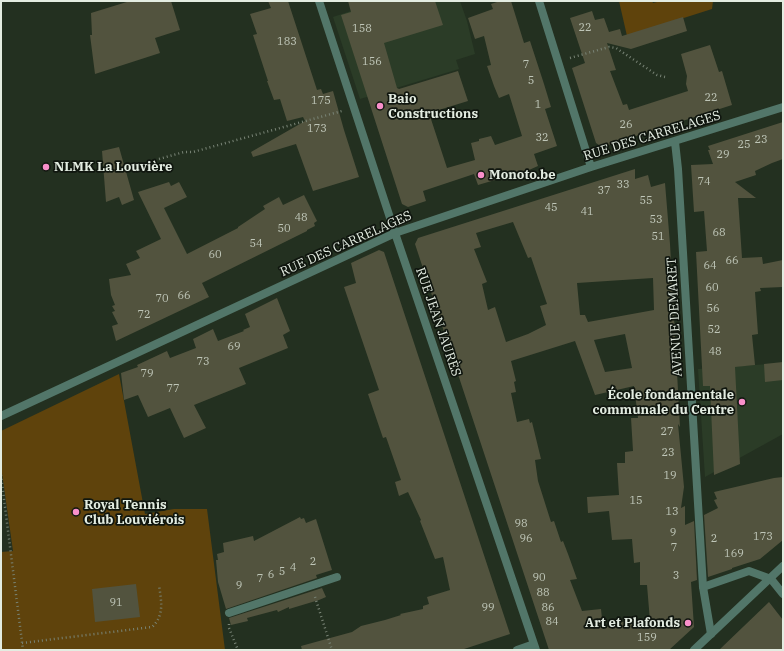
<!DOCTYPE html>
<html>
<head>
<meta charset="utf-8">
<style>
  body { margin:0 }
  #map { position:relative; width:784px; height:651px; overflow:hidden; background:#233020; font-family:"IBM Plex Serif",serif }
  canvas { display:block }
  .frame { position:absolute; inset:0; border:2px solid #e3ece1; pointer-events:none }
</style>
</head>
<body>
<div id="map">
<canvas width="784" height="651"></canvas>
<div class="frame"></div>
</div>
<script>
const ctx = document.querySelector('canvas').getContext('2d');
ctx.lineJoin = 'round';
function fillPath(path, color) { ctx.fillStyle = color; ctx.fill(path, 'evenodd'); }
function stroke(path, color, width, dash) { ctx.strokeStyle = color; ctx.lineWidth = width; ctx.lineCap = dash ? 'butt' : 'round'; ctx.setLineDash(dash || []); ctx.stroke(path); }
function drawText(font, color, halo, rows, align = 'center') {
  ctx.font = font + ' "IBM Plex Serif",serif'; ctx.lineWidth = 3.5; ctx.setLineDash([]); ctx.textBaseline = 'middle'; ctx.strokeStyle = halo; ctx.fillStyle = color; for (const [text, x, y, turn = 0] of rows) {
    ctx.save(); ctx.translate(x, y); ctx.rotate((+turn || 0) * Math.PI / 180); ctx.textAlign = isNaN(turn) ? turn : align; if (halo) ctx.strokeText(text, 0, 0); ctx.fillText(text, 0, 0); ctx.restore();
  }
}
fillPath(new Path2D(`
  M381 1H460L467 21 475 54 456 60 459 69 360 99 333 17Z
  M783 363V434L705 477 698 369Z`), '#2b3c27');
fillPath(new Path2D(`
  M619 1H652L653 3 661 1H713L712 9 627 36Z
  M119 374 145 514 174 509H207L225 650H1V552L13 551 1 466V431Z`), '#5f430c');
fillPath(new Path2D(`
  M130 1H171L180 30 155 38 160 53 95 74 90 35H92L91 13Z
  M268 1H288L317 90 321 89 323 94 333 91 344 130 359 177 313 191 296 144 253 157 251 152 305 121 303 117 287 121 280 99 274 100 267 81H268L253 35 257 34 250 14 271 8Z
  M348 1H435L443 25 384 43 397 88 399 89 458 71 468 101 429 113 447 168 475 160 471 143 479 141V139L491 136 495 145 522 136 509 94 499 98 494 86 487 66 491 65 484 36 475 39 468 18 493 9 491 4 500 1H511L524 43 530 41 544 84 551 107 545 109 557 146 534 154 538 166 529 170 478 185 474 174 423 191 426 201 408 207 402 204 341 15 351 12Z
  M592 11 595 20 604 18 609 32 620 29 622 36 683 17 687 31 631 49 607 43 616 70 610 71 623 105 627 104 629 110 688 91 686 84 687 76 681 54 710 45 719 72 722 71 732 105 602 147 596 143 572 68 585 63 570 18Z
  M783 122V159L772 163 755 171 756 175 735 182 756 198H738L742 258 762 257 763 264 783 260V287L760 288 761 291 755 292 758 334 752 335 755 365 735 367 740 464 714 475 710 386H703L696 252 707 251 704 211 694 212 691 165 713 164 708 150H710L708 146Z
  M119 147 134 200 122 205 119 197 106 202 102 151Z
  M635 169V179L648 175 651 187 665 183 670 244 680 427 678 424 684 487 681 508 685 506V525L694 521 697 580 691 582 694 627 669 650H549L415 244 418 238ZM513 222 528 258 531 257 547 304 540 306 546 325 528 334 506 342 495 307 488 310 482 284 487 282 474 249 481 247 476 233ZM653 278 654 310 588 322 585 315H580L577 283ZM625 334 632 368 605 372 594 340ZM575 341 595 395 634 386 638 418H631L633 451 625 452V463H617L619 495 587 497 588 513 609 511 612 540 632 539 634 563 640 562V585H647L650 621 616 622 603 629 601 609 582 611 570 580 577 579 568 554 563 541 561 542 554 521 551 522 538 481 535 460 541 459 532 422 530 423 529 419 517 422 511 393 516 392 514 382 516 381 511 361Z
  M169 182 171 186 179 182 187 197 164 208 187 254 238 228V227L265 209 263 206 279 197 283 205 304 195 317 221 314 223 315 226 307 230V231L202 283 209 297 116 341 112 326 118 324 112 312 115 311 112 306 115 305 111 295 109 279 131 275 126 264 140 258 136 251 161 239 138 192Z
  M379 250 384 252 510 634 461 650H302L301 646 352 632 361 626 385 620 401 615 400 614 423 609V606L429 604 427 597 450 590 443 557 435 559 420 521 421 520 408 492 399 496 395 482 401 480 386 437 383 438 368 394 379 390 344 287 356 283 351 263Z
  M277 298 290 331 283 335 288 348 239 368 246 384 194 405 206 428 184 438 170 408 148 417 138 395 124 400 121 373 138 367 137 365 167 351 170 358 196 348 193 339 213 329 218 341 244 331 243 330 250 327 245 314Z
  M783 362V380L765 382 764 364Z
  M783 477V540L760 559 732 568V569L708 577 704 515 718 508 714 500 717 499 714 492 774 478Z
  M300 517 301 519 304 518 306 523 316 519 332 570 316 575 317 578 226 609 218 582 216 560H218L217 554 224 552 223 543 253 536 254 541Z
  M136 584 140 617 95 622 92 589Z
  M322 588 326 597 319 600 289 609V607L278 612 277 610 247 618 248 621 231 625 229 618Z
  M769 602 783 620V650H719Z`), '#52533e');
stroke(new Path2D(`
  M570 58 609 47 616 48 657 75 665 77
  M159 159 184 152H193L342 111
  M1 475 23 650
  M315 597 332 650
  M229 624V628L238 650
  M22 643 152 627C165 615 161 600 159 585`), '#798476', 2.5, [1, 3]);
stroke(new Path2D(`
  M703 587 749 571 771 579`), '#527669', 8);
stroke(new Path2D(`
  M319 1 395 233 536 650
  M539 1 591 167
  M675 142 678 169 703 587 711 634
  M1 416 395 233 591 167 783 107
  M771 579 783 594
  M229 613 337 577
  M517 650 534 644`), '#527669', 8);
stroke(new Path2D(`
  M694 650 783 566`), '#527669', 8);
for (const [x, y, r, color] of [
  [380,106,4,"#f98fca"],
  [46,167,4,"#f98fca"],
  [481,175,4,"#f98fca"],
  [742,402,4,"#f98fca"],
  [76,512,4,"#f98fca"],
  [688,623,4,"#f98fca"]
]) { const dot = new Path2D(); dot.arc(x, y, r, 0, 2 * Math.PI); ctx.fillStyle = color; ctx.fill(dot); stroke(dot, '#10160f', 1.5); }
drawText('11px', '#bfc6b8', null, [
  ["22",585,28],
  ["158",362,29],
  ["183",287,42],
  ["156",372,62],
  ["7",526,65],
  ["5",531,81],
  ["22",711,98],
  ["175",321,101],
  ["1",538,105],
  ["26",626,125],
  ["173",317,129],
  ["32",542,138],
  ["23",761,140],
  ["25",744,145],
  ["29",723,155],
  ["74",704,182],
  ["33",623,185],
  ["37",604,191],
  ["55",646,201],
  ["45",551,208],
  ["41",587,212],
  ["48",301,218],
  ["53",656,220],
  ["50",284,229],
  ["68",719,233],
  ["51",658,237],
  ["54",256,244],
  ["60",215,255],
  ["66",732,261],
  ["64",710,266],
  ["60",712,288],
  ["66",184,296],
  ["70",162,299],
  ["56",713,309],
  ["72",144,315],
  ["52",714,330],
  ["69",234,347],
  ["48",715,352],
  ["73",203,362],
  ["79",147,374],
  ["77",173,389],
  ["27",667,432],
  ["23",668,453],
  ["19",670,476],
  ["15",636,501],
  ["13",672,512],
  ["98",521,524],
  ["9",673,533],
  ["173",763,537],
  ["96",526,539],
  ["2",714,539],
  ["7",674,548],
  ["169",734,554],
  ["2",313,562],
  ["4",293,568],
  ["5",282,572],
  ["6",271,575],
  ["3",676,576],
  ["90",539,578],
  ["7",260,579],
  ["9",239,586],
  ["88",543,593],
  ["91",116,603],
  ["99",488,608],
  ["86",548,608],
  ["84",552,622],
  ["159",647,638]
]);
drawText('bold 13px', '#e3ece1', '#10160f', [
  ["Baio",388,99],
  ["Constructions",388,114],
  ["NLMK La Louvière",54,167],
  ["Monoto.be",489,175],
  ["École fondamentale",734,395,"right"],
  ["communale du Centre",734,410,"right"],
  ["Royal Tennis",84,505],
  ["Club Louviérois",84,520],
  ["Art et Plafonds",680,623,"right"]
], 'left');
drawText('13px', '#e3ece1', '#10160f', [
  ["RUE DES CARRELAGES",652,136,-17],
  ["RUE DES CARRELAGES",346,244,-24],
  ["AVENUE DEMARET",675,317,-93],
  ["RUE JEAN JAURÈS",438,322,71]
]);
</script>
</body>
</html>
